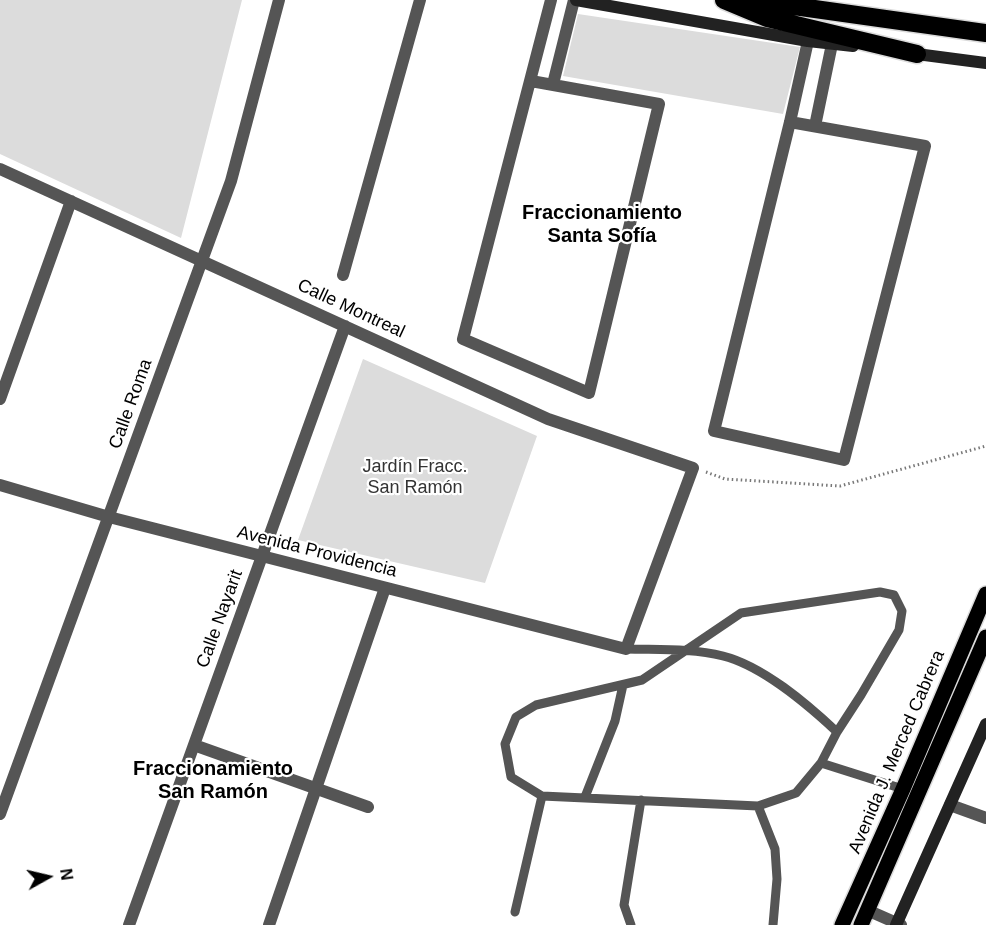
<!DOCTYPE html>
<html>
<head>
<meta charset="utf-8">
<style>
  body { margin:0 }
  #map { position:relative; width:986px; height:925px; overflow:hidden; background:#fff; font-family:Helvetica,sans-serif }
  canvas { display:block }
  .north { position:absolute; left:18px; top:847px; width:60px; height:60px; -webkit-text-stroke:4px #fff; paint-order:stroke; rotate:82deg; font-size:16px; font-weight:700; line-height:24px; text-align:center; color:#000 }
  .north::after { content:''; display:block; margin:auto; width:21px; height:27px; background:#000; clip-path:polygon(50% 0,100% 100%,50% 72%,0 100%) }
</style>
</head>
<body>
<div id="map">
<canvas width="986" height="925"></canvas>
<div class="north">N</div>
</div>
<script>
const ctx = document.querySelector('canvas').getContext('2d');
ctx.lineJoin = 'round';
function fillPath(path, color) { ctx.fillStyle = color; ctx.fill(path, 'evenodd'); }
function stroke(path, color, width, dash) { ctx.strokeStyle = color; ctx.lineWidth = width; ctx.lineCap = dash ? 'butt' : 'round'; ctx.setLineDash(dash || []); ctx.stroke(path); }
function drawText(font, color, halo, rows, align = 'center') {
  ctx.font = font + ' Helvetica,sans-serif'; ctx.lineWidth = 4.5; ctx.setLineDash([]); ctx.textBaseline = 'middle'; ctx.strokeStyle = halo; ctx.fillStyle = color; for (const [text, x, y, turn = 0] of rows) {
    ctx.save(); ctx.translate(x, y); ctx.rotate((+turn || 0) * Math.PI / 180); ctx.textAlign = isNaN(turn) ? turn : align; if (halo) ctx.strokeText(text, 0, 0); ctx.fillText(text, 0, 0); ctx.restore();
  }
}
fillPath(new Path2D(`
  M0 0H242L181 238 0 154Z
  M578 14 800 47 783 114 563 76Z
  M363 359 537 436 485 583 298 540Z`), '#dcdcdc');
const primary = new Path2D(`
  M842 925 903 789 986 594
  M861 925 986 637`);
const highway = new Path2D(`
  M724 0 767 18 917 54
  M751 0 986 33`);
stroke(primary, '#dbdbdb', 18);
stroke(highway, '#dbdbdb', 21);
stroke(new Path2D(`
  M706 472 725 479 840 486 986 446`), '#777', 3, [1.5, 3]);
stroke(new Path2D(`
  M626 649C658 650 692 648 723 656 763 666 807 704 837 732
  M542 796 511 777 505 744 516 717 536 705 642 680 741 613 880 592 894 595 902 611 899 630 861 695 837 732 821 763
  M585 797 615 721 623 685
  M758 806 775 849 777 879 773 925
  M515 912 542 796 758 806 796 793 821 763 903 789
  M631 925 624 905 641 800`), '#555', 9);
stroke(new Path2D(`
  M531 81 659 104 589 393 463 339 551 0
  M553 84 574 0
  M790 122 925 146 844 460 714 431 790 122 808 41
  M815 126 832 44
  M0 169 548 419 693 468 626 649 109 517 0 485
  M343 275 420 0
  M0 399 71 201
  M194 745 368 807
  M950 805 986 818
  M0 814 231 181 279 0
  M867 910 901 925
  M129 925 345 326
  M269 925 385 588`), '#555', 12);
stroke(new Path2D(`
  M576 0 808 41 853 46
  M909 53 986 63
  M896 925 986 724`), '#222', 12);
stroke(primary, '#000', 15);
stroke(highway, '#000', 18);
drawText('18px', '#000', '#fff', [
  ["Calle Montreal",351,309,25],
  ["Calle Roma",131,404,-70],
  ["Avenida Providencia",317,552,14],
  ["Calle Nayarit",220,619,-70],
  ["Avenida J. Merced Cabrera",897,752,-67]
]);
drawText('18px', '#333', '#fff', [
  ["Jardín Fracc.",415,467],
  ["San Ramón",415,488]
]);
drawText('bold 20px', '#000', '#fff', [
  ["Fraccionamiento",602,213],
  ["Santa Sofía",602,236],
  ["Fraccionamiento",213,769],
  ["San Ramón",213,792]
]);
</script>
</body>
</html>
